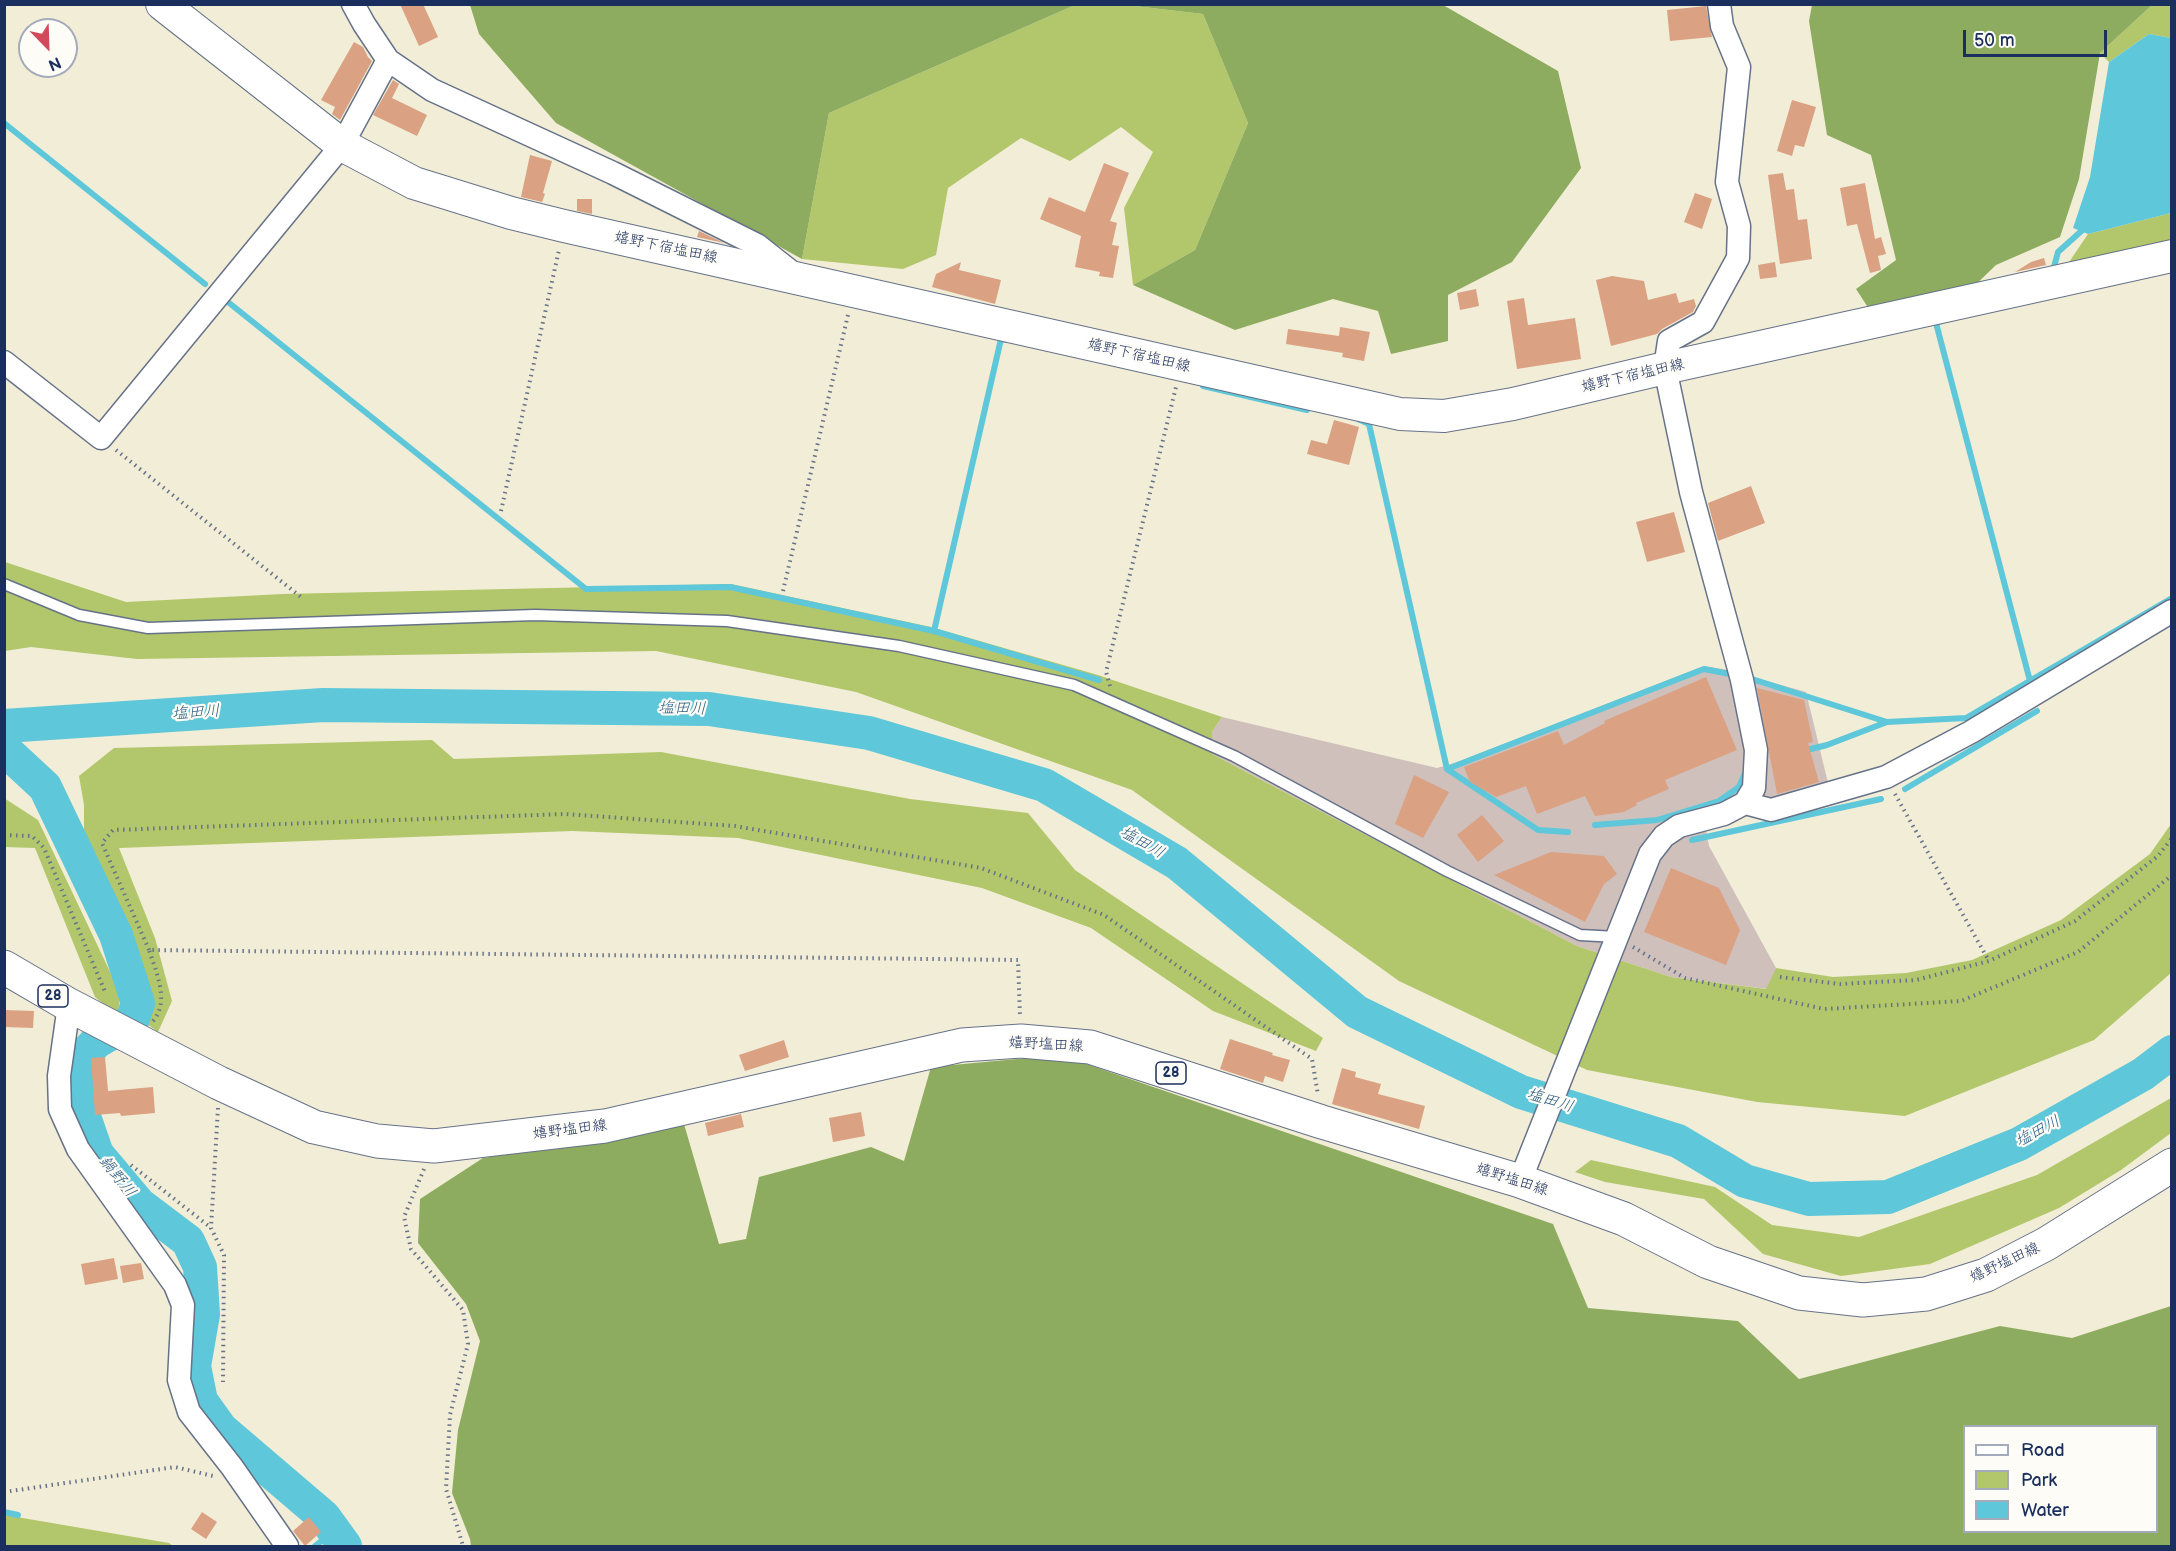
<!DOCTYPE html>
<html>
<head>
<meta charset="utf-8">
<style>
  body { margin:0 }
  #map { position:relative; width:2176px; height:1551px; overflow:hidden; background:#f2edd7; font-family:"Balsamiq Sans",sans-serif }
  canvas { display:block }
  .frame { position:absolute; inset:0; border:6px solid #1b2f5e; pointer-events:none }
  .legend { position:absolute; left:1963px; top:1425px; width:195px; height:108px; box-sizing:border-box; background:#fdfcf7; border:2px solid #a3aaba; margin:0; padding:8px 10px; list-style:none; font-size:18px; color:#1b2f5e }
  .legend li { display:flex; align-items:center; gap:12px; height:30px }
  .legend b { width:30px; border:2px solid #a3aaba }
  .north { position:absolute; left:18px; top:18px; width:60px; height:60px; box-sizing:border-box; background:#fdfcf7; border:2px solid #a3aaba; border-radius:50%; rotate:157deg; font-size:16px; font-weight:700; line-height:24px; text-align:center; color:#1b2f5e }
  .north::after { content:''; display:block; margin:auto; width:21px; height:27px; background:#d1495b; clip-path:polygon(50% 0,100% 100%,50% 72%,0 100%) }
  .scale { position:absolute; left:1963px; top:30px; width:144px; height:27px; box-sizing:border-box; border:3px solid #1b2f5e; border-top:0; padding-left:8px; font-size:18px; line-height:21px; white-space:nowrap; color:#1b2f5e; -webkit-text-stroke:4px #fdfcf7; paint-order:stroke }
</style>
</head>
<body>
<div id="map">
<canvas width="2176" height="1551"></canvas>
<div class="frame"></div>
<ul class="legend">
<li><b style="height:8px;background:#fff"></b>Road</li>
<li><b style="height:16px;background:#b2c76b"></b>Park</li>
<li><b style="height:16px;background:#5ec7d9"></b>Water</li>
</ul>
<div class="north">N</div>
<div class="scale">50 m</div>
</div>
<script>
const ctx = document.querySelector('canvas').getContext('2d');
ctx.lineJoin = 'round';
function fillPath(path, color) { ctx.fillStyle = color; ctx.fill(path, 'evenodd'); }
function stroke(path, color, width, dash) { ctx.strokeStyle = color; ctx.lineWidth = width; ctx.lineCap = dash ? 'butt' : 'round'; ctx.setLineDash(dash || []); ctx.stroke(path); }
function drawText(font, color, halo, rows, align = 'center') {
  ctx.font = font + ' "Balsamiq Sans","Klee One",sans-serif'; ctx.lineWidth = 4.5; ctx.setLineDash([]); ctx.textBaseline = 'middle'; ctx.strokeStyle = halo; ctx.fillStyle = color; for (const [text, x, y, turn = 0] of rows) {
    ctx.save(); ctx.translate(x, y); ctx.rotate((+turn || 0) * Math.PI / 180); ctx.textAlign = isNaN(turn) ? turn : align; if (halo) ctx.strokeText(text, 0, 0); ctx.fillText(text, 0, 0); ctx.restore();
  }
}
fillPath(new Path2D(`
  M1704 666 1728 670 1806 692 1829 787 1776 804 1734 796 1703 814 1709 846 1776 968 1767 989 1671 977 1577 946 1212 754V732L1222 717 1437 768 1455 763Z`), '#d0c0bc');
fillPath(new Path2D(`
  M1075 5H1126L1203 14 1248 123 1195 250 1133 285 1124 208 1153 152 1121 127 1070 161 1021 138 948 188 936 255 903 269 802 259 829 113Z
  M2152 5H2171V38L2149 34 2109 62 2100 53Z
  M2171 213V248L2061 274 2088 234Z
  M5 562 126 602 283 594 731 584 931 627 1098 675 1222 717 1212 732V754L1577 946 1671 977 1766 989 1776 968 1833 977 1906 973 1972 960 2061 920 2150 854 2171 824V973L2094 1040 1905 1116 1757 1102 1587 1070 1399 981 1132 790 856 692 656 651 137 659 31 647 5 651Z
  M432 740 454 759 661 752 910 799 1028 813 1075 870 1323 1038 1316 1051 1213 1011 1091 928 982 888 738 838 572 831 119 848 155 938 172 1001 158 1032 143 1021 151 993 84 835V805L79 776 114 748Z
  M4 798 38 820 121 995 117 1015 95 997 35 848 5 847Z
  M2171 1098V1133L2121 1170 2059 1208 1930 1264 1841 1276 1763 1254 1704 1199 1605 1182 1575 1172 1591 1160 1715 1187 1772 1225 1859 1237 2037 1175Z
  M5 1515 169 1543 173 1546H5Z`), '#b2c76b');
fillPath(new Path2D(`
  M470 5H1075L829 113 802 259 556 123 479 34Z
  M1126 5H1443L1558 71 1581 168 1512 262 1448 295V341L1391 354 1378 311 1333 299 1235 330 1133 285 1195 250 1248 123 1203 14Z
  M1812 5H2152L2100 53 2079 179 2060 237 1996 265 1966 294 1871 312 1856 289 1896 260 1871 155 1827 135 1809 21Z
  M1060 1055 1553 1224 1588 1308 1738 1321 1799 1379 2000 1326 2072 1338 2171 1306V1546H471L470 1539 452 1493 458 1430 480 1341 466 1304 418 1243 420 1199 483 1158 684 1124 719 1244 746 1239 759 1177 871 1147 904 1161 931 1067ZM1964 1426H2156V1532H1964Z`), '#8dac5f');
fillPath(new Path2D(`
  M2149 34 2171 38V213L2088 234 2073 228 2090 177 2109 62Z`), '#5ec7d9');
stroke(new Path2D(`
  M4 123 205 284
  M2054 267 2058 252 2087 226
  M228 302 586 589 730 587 934 631 1001 339 1006 340
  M1942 321 1936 323 2030 681
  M1203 386 1307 410
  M1358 419 1369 424 1447 769 1704 669 1730 674
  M934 631 1099 680
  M1752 679 1887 722
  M1803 751 1827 745 1887 722 1966 718 2172 598
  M1447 769 1538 830 1568 832
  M1905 789 2037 711
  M1595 825 1657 820 1719 801 1739 787 1746 771
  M1692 840 1881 799
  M4 1512 18 1515
  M315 1546 334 1531`), '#5ec7d9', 6);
stroke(new Path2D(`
  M4 726 323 705 709 709 869 733 1044 785 1177 863 1357 1012 1521 1092 1678 1141 1745 1181 1809 1199 1888 1197 2019 1144 2143 1074 2172 1052
  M4 749 45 787 116 935 138 1003 132 1021 96 1042 80 1060V1105L97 1154 139 1204 188 1241 200 1267 203 1314 194 1366 201 1401 221 1429 324 1517 345 1546`), '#5ec7d9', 34);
fillPath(new Path2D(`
  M400 4H423L438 37 419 46Z
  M1706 6 1712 37 1670 41 1667 10Z
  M354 42 363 47 368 57 372 61 340 120 332 114 335 107 321 100Z
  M393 80 399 84 392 98 427 115 417 136 373 115Z
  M1792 100 1816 107 1804 147 1795 145 1792 156 1777 151Z
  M530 155 552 161 543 193 545 194 542 202 521 197Z
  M1104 163 1129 173 1110 221 1117 223 1112 245 1119 246 1113 278 1099 276 1100 272 1075 267 1081 236 1040 219 1049 197 1085 212Z
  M1783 173 1786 190 1794 189 1798 220 1807 219 1812 259 1780 264 1768 175Z
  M1865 183 1875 239 1881 237 1886 254 1878 256 1881 270 1870 273 1857 224 1847 226 1840 188Z
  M1695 193 1712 199 1702 229 1684 222Z
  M577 199H592V214L577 211Z
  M699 231 724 243 697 237Z
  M2044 258 2046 265 2015 272 2031 262Z
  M961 262 959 270 1001 280 995 304 932 287 936 274Z
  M1775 262 1777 277 1760 279 1758 265Z
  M1612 276 1644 281 1648 300 1676 293 1679 303 1694 299 1696 306 1693 312 1662 329 1657 334 1611 346 1596 280Z
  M1476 289 1479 306 1460 310 1457 293Z
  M1524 298 1528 325 1575 318 1581 359 1517 369 1507 301Z
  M1340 327 1370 332 1364 361 1342 357 1343 353 1286 344 1288 329 1339 336Z
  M1334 420 1359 427 1349 465 1307 454 1311 440 1327 444Z
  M1751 486 1765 523 1718 541 1708 503Z
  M1674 512 1685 552 1647 562 1636 522Z
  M1706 677 1737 750 1665 780 1669 789 1636 803 1637 805 1624 812 1595 816 1585 796 1537 814 1526 786 1496 797 1470 782 1464 767 1558 731 1564 745 1605 723 1604 721Z
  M1757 688 1804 700 1813 742 1808 743 1819 782 1777 794Z
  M1414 775 1449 792 1423 838 1395 824Z
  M1482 815 1504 841 1478 862 1457 835Z
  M1551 852 1604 856 1617 874 1604 884 1585 922 1494 875Z
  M1671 868 1719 888 1740 930 1726 965 1644 932Z
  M4 1010 34 1011 33 1028 4 1027Z
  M1230 1039 1273 1053 1272 1055 1290 1060 1283 1082 1265 1076 1263 1083 1220 1069Z
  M784 1040 789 1057 745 1071 739 1055Z
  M105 1057 108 1091 153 1087 155 1113 121 1116 120 1113 95 1115 91 1058Z
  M1342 1068 1356 1072 1355 1077 1381 1084 1378 1094 1425 1106 1419 1129 1332 1104Z
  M861 1112 865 1136 833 1142 829 1118Z
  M741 1114 744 1127 708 1136 705 1123Z
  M114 1258 118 1279 85 1285 81 1264Z
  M141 1263 144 1279 123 1283 120 1266Z
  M202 1512 217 1522 206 1539 191 1529Z
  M309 1517 321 1532 305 1546 293 1531Z`), '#daa183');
const lane = new Path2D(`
  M4 584 79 615 148 628 535 615 727 621 899 646 1074 685 1234 756 1447 871 1580 935 1617 937`);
const street = new Path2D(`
  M353 4 364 24 388 60 432 90 613 173 757 245 795 275
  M4 362 101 438 342 145 388 60
  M1745 803 1771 810 1886 777 1971 732 2172 611
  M69 1005 59 1076 60 1109 78 1149 175 1285 183 1305 179 1380 189 1412 232 1467 287 1546
  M1520 1181 1650 854 1664 836 1679 826 1724 814 1745 803 1754 788 1756 750 1742 680 1691 492 1665 368 1669 341 1703 322 1738 258 1739 226 1727 182 1739 67 1722 26 1719 4`);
const secondary = new Path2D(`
  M162 4 342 145 414 183 511 213 564 226 1400 414 1444 416 1513 404 1665 368 2172 256`);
const primary = new Path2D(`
  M4 967 69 1005 219 1083 314 1127 377 1141 434 1146 605 1126 962 1045 1021 1041 1090 1047 1322 1122 1520 1181 1624 1219 1708 1262 1799 1293 1863 1300 1926 1294 1986 1275 2046 1244 2172 1165`);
stroke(lane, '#667288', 13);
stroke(street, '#667288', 25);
stroke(secondary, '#667288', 34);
stroke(primary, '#667288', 35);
stroke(new Path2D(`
  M116 450 301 597
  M501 511 559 250
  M783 591 848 315
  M1110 686 1106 672 1176 387
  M1895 794 1989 961
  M4 835 32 836 44 848 106 994
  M1633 947 1685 978 1824 1009 1961 1001 2078 952 2172 875
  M149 950 102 843 113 830 565 814 735 826 981 868 1104 915 1312 1059 1318 1095
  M1780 977 1840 984 1916 980 1989 961 2075 921 2158 856 2172 838
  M153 1021C170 1002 156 971 149 950L1018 960 1020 1016
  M218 1108 211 1228 224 1255 223 1382
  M131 1165 210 1227
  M424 1169 404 1217 411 1249 463 1310 468 1344 450 1415 446 1489 463 1546
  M4 1492 175 1467 213 1476`), '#667288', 4, [1.5, 4.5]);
stroke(lane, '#fff', 10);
stroke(street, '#fff', 22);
stroke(secondary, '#fff', 32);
stroke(primary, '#fff', 33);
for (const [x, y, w] of [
  [53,996,30],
  [1171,1073,30]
]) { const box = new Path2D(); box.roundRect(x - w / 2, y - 11, w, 22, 4.5); ctx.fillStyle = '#fdfcf7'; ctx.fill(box); stroke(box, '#1b2f5e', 1.5); }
drawText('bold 14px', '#1b2f5e', null, [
  ["28",53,996],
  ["28",1171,1073]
]);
drawText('15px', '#1b2f5e', '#fdfcf7', [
  ["嬉野下宿塩田線",666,248,12],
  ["嬉野下宿塩田線",1139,356,13],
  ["嬉野下宿塩田線",1633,376,-13],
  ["嬉野塩田線",1046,1045,3],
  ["嬉野塩田線",570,1130,-7],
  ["嬉野塩田線",1512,1180,18],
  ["嬉野塩田線",2005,1263,-25]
]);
drawText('italic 16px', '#2f5d83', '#fdfcf7', [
  ["塩田川",682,709,1],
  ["塩田川",196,713,-4],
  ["塩田川",1142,843,30],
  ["塩田川",1550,1101,17],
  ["塩田川",2038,1132,-28],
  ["鍋野川",117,1177,51]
]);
</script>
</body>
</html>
